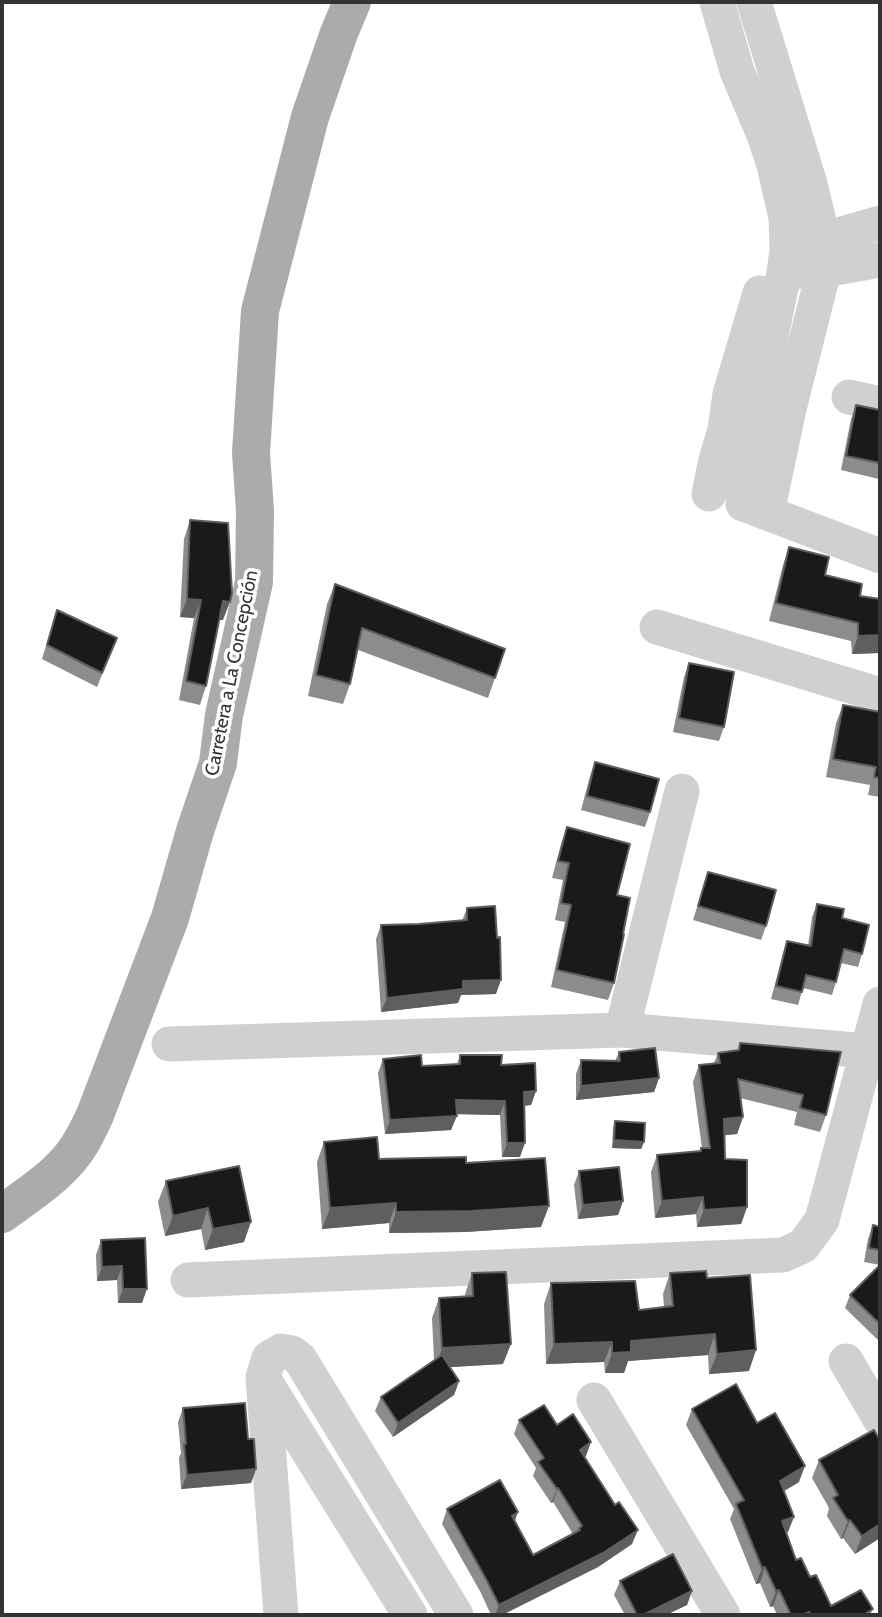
<!DOCTYPE html>
<html>
<head>
<meta charset="utf-8">
<style>
  body { margin:0 }
  #map { position:relative; width:882px; height:1617px; overflow:hidden; background:#fff; font-family:Cabin,sans-serif }
  canvas { display:block }
  .frame { position:absolute; inset:0; border:4px solid #333; pointer-events:none }
</style>
</head>
<body>
<div id="map">
<canvas width="882" height="1617"></canvas>
<div class="frame"></div>
</div>
<script>
const ctx = document.querySelector('canvas').getContext('2d');
ctx.lineJoin = 'round';
function stroke(path, color, width, dash) { ctx.strokeStyle = color; ctx.lineWidth = width; ctx.lineCap = dash ? 'butt' : 'round'; ctx.setLineDash(dash || []); ctx.stroke(path); }
function fillPath(path, color) { ctx.fillStyle = color; ctx.fill(path, 'evenodd'); }
function drawText(font, color, halo, rows, align = 'center') {
  ctx.font = font + ' Cabin,sans-serif'; ctx.lineWidth = 7; ctx.setLineDash([]); ctx.textBaseline = 'middle'; ctx.strokeStyle = halo; ctx.fillStyle = color; for (const [text, x, y, turn = 0] of rows) {
    ctx.save(); ctx.translate(x, y); ctx.rotate((+turn || 0) * Math.PI / 180); ctx.textAlign = isNaN(turn) ? turn : align; if (halo) ctx.strokeText(text, 0, 0); ctx.fillText(text, 0, 0); ctx.restore();
  }
}
stroke(new Path2D(`
  M717 2 737 71 764 135 774 165 786 217 787 250 784 273 758 400 743 504
  M754 2 810 184 823 238 824 270 789 409 767 513
  M803 245 880 223
  M803 272 824 270 880 260
  M849 397 880 404
  M709 494 716 460 725 430 730 394 760 293
  M746 505 880 556
  M657 627 880 695
  M622 1030 682 791
  M169 1044 622 1030 880 1052
  M188 1280 783 1255 803 1246 822 1220 880 1004
  M846 1361 880 1419
  M266 1383 410 1615
  M594 1400 723 1615
  M281 1615 263 1377 269 1358 281 1351 292 1353 300 1359 456 1615`), '#d0d0d0', 35);
stroke(new Path2D(`
  M2 1214C25 1197 52 1180 70 1158 81 1145 88 1130 95 1115L170 918 195 831 218 763 224 715 254 582 255 511 251 453 260 311 310 117 339 33 352 2`), '#ababab', 38);
fillPath(new Path2D(`
  M856 405 880 410 879 479 841 470 851 419Z
  M190 520 223 620H219L206 686 200 705 179 700 194 618 180 617 184 539Z
  M789 547 825 575 860 596 880 599V649L879 653 852 654 851 641 769 621 783 565Z
  M335 584 505 649 488 698 358 650 350 684 343 704 308 696 327 604Z
  M57 610 117 638 97 687 42 659Z
  M689 663 724 727 719 741 673 732 684 677Z
  M843 705 880 712V797L868 795 870 785 826 777 836 723Z
  M595 762 650 812 645 827 581 810 590 776Z
  M567 827 617 895 614 983 608 1000 551 987 565 922 555 920 563 880 552 878 561 844Z
  M708 872 766 926 761 940 693 920Z
  M817 904 842 918 862 954 858 967 841 963 836 982 832 995 803 988 798 1005 771 999 783 954 787 941 808 946 812 917Z
  M467 908 497 938 496 994 461 995 458 1003 381 1012 376 939 381 925 419 924 462 921Z
  M740 1043 826 1115 820 1132 794 1125 797 1112 740 1098 743 1117 737 1134 724 1135 725 1159 747 1207 741 1224 697 1227 696 1214 655 1218 651 1172 657 1155 699 1151 701 1148H702L693 1082 699 1065 714 1063 718 1053 738 1050Z
  M619 1052 659 1078 654 1092 576 1100V1074L581 1060 615 1061Z
  M460 1055 501 1065 536 1091 531 1105 524 1106 520 1157H502L500 1115 456 1114 451 1130 385 1134 378 1073 383 1059 422 1066 457 1064Z
  M615 1121 644 1142 641 1149 612 1148 613 1128Z
  M324 1142 379 1159 466 1163 541 1227 465 1232 389 1233V1223L322 1229 317 1162Z
  M239 1166 244 1242 205 1250 201 1229 165 1236 158 1202 166 1181Z
  M579 1171 623 1201 618 1215 578 1219 574 1185Z
  M873 1225 880 1227V1265L864 1262 868 1239Z
  M145 1238 142 1303H118L117 1280 97 1281 96 1255 101 1240Z
  M880 1265V1342L845 1308 850 1295Z
  M472 1273 503 1364 450 1367 459 1381 454 1395 393 1437 375 1411 381 1397 434 1360 432 1318 439 1298 465 1296V1294Z
  M670 1273 707 1278 749 1371 709 1374 708 1355 628 1361 624 1373H605L604 1362 546 1364 544 1304 551 1283 639 1310 664 1307 663 1294Z
  M183 1408 248 1439 256 1469 251 1483 181 1489 179 1458 181 1453 178 1422Z
  M692 1409 757 1423 799 1482 784 1491 788 1532 786 1533 796 1560 810 1577 831 1606 873 1609 870 1615H777L773 1606 770 1607 760 1583 756 1584 730 1519 734 1509 686 1425Z
  M519 1420 557 1425 586 1456 584 1457 632 1544 598 1567 502 1615H491L481 1593 442 1524 447 1509 515 1522 533 1555 573 1534 553 1502 551 1503 533 1476 536 1468 514 1434Z
  M819 1460 880 1538 855 1554 843 1538 841 1539 827 1516 829 1508 812 1478Z
  M620 1581 692 1591 687 1605 666 1615H625L614 1595Z`), '#8c8c8c');
fillPath(new Path2D(`
  M187 599 201 600 194 618 180 617Z
  M223 601 230 602 223 620H216Z
  M880 635V649L879 653 852 654 858 636Z
  M501 980 496 994 461 995 458 1003 381 1012 387 998 463 981Z
  M659 1078 654 1092 576 1100 581 1086Z
  M536 1091 531 1105 519 1106 524 1092Z
  M456 1100 505 1101 500 1115 451 1114Z
  M457 1116 451 1130 385 1134 390 1120Z
  M743 1117 737 1134 718 1136 724 1119Z
  M614 1140 644 1142 641 1149 612 1148Z
  M507 1143H525L520 1157H502Z
  M703 1197 696 1214 655 1218 662 1201Z
  M623 1201 618 1215 578 1219 583 1205Z
  M396 1203 389 1223 322 1229 330 1208Z
  M549 1206 541 1227 465 1232 389 1233 396 1212Z
  M747 1207 741 1224 697 1227 704 1210Z
  M208 1208 201 1229 165 1236 173 1216Z
  M251 1222 244 1242 205 1250 213 1229Z
  M122 1266 117 1280 97 1281 102 1267Z
  M123 1289H147L142 1303H118Z
  M715 1334 708 1355 628 1361 624 1373H605L612 1353 631 1341Z
  M612 1342 604 1362 546 1364 554 1344Z
  M511 1344 503 1364 435 1368 442 1348Z
  M756 1350 749 1371 709 1374 717 1354Z
  M459 1381 454 1395 393 1437 398 1423Z
  M591 1442 586 1456 575 1464 580 1450Z
  M805 1466 799 1482 774 1497 780 1481Z
  M256 1469 251 1483 181 1489 187 1475Z
  M558 1488 553 1502 551 1503 557 1489Z
  M518 1512 513 1526 512 1516Z
  M794 1517 788 1532 776 1537 782 1521Z
  M850 1520 843 1538 841 1539 848 1521Z
  M880 1524V1538L855 1554 862 1536Z
  M638 1530 632 1544 598 1567 502 1615H495L499 1605Z
  M765 1567 760 1583 756 1584 762 1568Z
  M779 1590 773 1606 770 1607 776 1591Z
  M692 1591 687 1605 666 1615H643Z`), '#5f5f5f');
const building = new Path2D(`
  M856 405 880 410V463L846 456Z
  M190 520 228 523 232 593 230 602 223 601 206 686 186 681 201 600 187 599Z
  M789 547 829 557 825 575 862 584 860 596 880 599V635L858 636V623L776 603Z
  M335 584 505 649 495 678 362 628 350 684 316 675Z
  M57 610 117 638 102 673 47 645Z
  M689 663 734 672 724 727 679 718Z
  M843 705 880 712V778L874 777 876 767 833 759Z
  M595 762 659 779 650 812 587 796Z
  M567 827 630 844 617 895 630 898 623 934H624L614 983 557 970 571 905 561 903 569 863 558 861Z
  M708 872 776 890 766 926 698 906Z
  M817 904 844 909 842 918 869 925 862 954 844 949 836 982 806 975 802 992 776 986 787 941 811 946Z
  M495 906 497 938 500 937 501 980 463 981V989L387 998 381 925 419 924 467 920V908Z
  M740 1043 841 1052 826 1115 800 1108 803 1095 738 1079 743 1117 724 1119 725 1159 747 1160V1207L704 1210 703 1197 662 1201 657 1155 701 1151V1148H710L699 1065 720 1063 718 1053 739 1050Z
  M655 1048 659 1078 581 1086V1060L620 1061 619 1052Z
  M421 1055 422 1066 460 1064V1055H502L501 1065 535 1063 536 1091 524 1092 525 1143H507L505 1101 456 1100 457 1116 390 1120 383 1059Z
  M615 1121 645 1123 644 1142 614 1140Z
  M377 1137 379 1159 466 1157V1163L545 1158 549 1206 472 1211 396 1212V1203L330 1208 324 1142Z
  M239 1166 251 1222 213 1229 208 1208 173 1216 166 1181Z
  M619 1167 623 1201 583 1205 579 1171Z
  M873 1225 880 1227V1250L869 1248Z
  M145 1238 147 1289H123L122 1266 102 1267 101 1240Z
  M880 1265V1324L850 1295Z
  M706 1271 707 1278 750 1275 756 1350 717 1354 715 1334 631 1341V1352L612 1353V1342L554 1344 551 1283 635 1281 639 1310 673 1306 670 1273Z
  M506 1272 511 1344 442 1348 439 1298 473 1296 472 1273Z
  M442 1355 459 1381 398 1423 381 1397Z
  M736 1384 757 1423 775 1413 805 1466 780 1481 794 1517 782 1521 796 1560 801 1558 810 1577 816 1575 831 1606 861 1590 873 1609 865 1614 866 1615H811L809 1612 802 1615H791L779 1590 776 1591 765 1567 762 1568 736 1504 744 1500 692 1409Z
  M245 1403 248 1439H254L256 1469 187 1475 184 1444H186L183 1408Z
  M544 1405 557 1425 573 1414 591 1442 580 1450 615 1505 619 1502 638 1530 603 1553 499 1605 486 1579 447 1509 500 1480 518 1512 512 1516 533 1555 580 1530 579 1528 582 1526 558 1488 557 1489 538 1462 544 1458 519 1420Z
  M874 1430 880 1440V1524L862 1536 850 1520 848 1521 833 1498 838 1495 819 1460Z
  M673 1554 692 1591 643 1615H637L620 1581Z`);
fillPath(building, '#1a1a1a');
stroke(building, '#5f5f5f', 2);
drawText('19px', '#333', '#fff', [
  ["Carretera a La Concepción",232,673,-79]
]);
</script>
</body>
</html>
